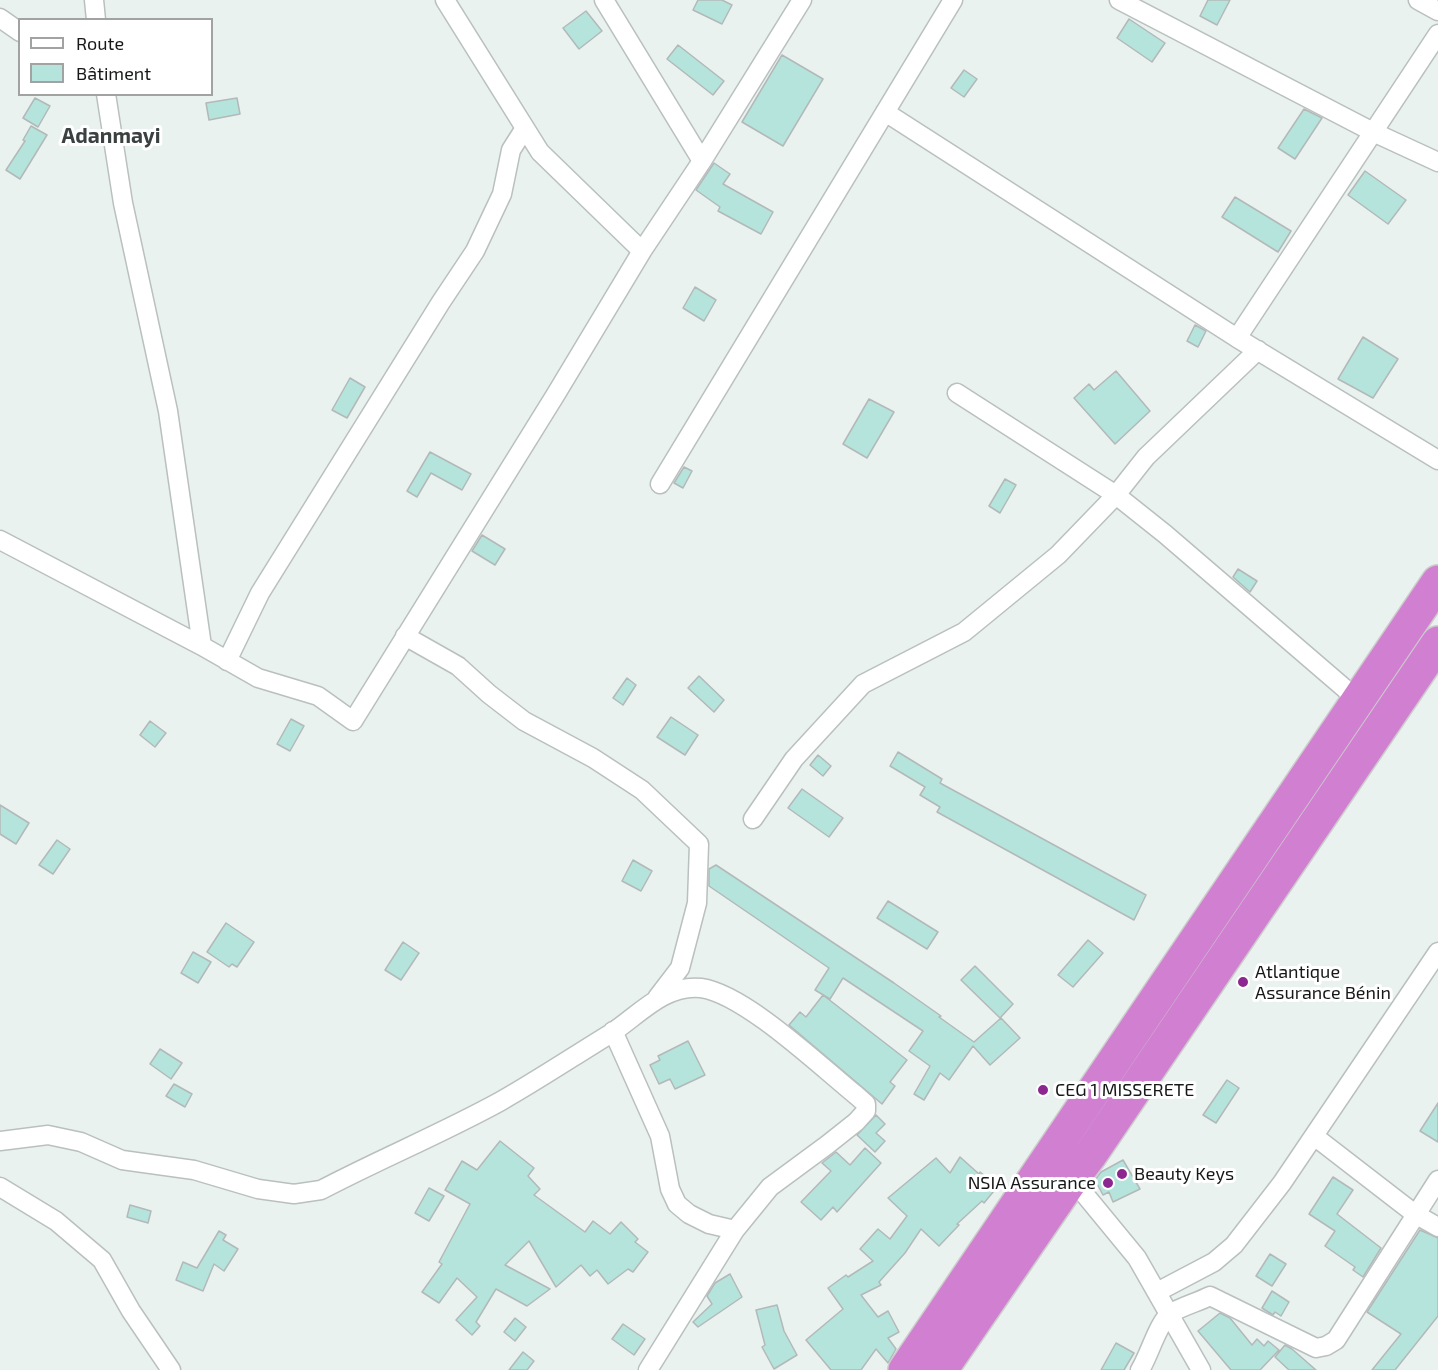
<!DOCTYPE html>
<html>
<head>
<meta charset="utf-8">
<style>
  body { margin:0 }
  #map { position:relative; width:1438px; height:1370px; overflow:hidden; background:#eaf2f0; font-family:"Exo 2",sans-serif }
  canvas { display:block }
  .legend { position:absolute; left:18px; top:18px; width:195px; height:78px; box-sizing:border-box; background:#fff; border:2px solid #a1a3a2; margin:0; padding:8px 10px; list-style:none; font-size:18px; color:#151817 }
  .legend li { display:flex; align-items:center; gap:12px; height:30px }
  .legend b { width:30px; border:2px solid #a1a3a2 }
</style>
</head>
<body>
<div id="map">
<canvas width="1438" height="1370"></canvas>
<ul class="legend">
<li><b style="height:8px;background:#fff"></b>Route</li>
<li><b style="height:16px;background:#b5e4dd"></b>Bâtiment</li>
</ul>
</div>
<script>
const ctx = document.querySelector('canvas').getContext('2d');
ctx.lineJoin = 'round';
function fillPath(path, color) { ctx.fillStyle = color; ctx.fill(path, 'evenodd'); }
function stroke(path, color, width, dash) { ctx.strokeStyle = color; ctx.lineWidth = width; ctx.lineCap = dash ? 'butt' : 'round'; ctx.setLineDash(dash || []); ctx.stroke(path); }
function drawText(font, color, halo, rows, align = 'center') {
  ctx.font = font + ' "Exo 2",sans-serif'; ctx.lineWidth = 6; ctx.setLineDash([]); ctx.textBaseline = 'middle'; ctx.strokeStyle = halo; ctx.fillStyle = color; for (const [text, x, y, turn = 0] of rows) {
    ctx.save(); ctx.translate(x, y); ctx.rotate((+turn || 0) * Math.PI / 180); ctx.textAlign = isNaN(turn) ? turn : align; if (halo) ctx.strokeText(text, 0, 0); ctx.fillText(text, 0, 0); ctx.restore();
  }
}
const building = new Path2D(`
  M698 0H722L732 5 722 24 693 10Z
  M1208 0H1230L1217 25 1200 16Z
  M586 11 602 31 579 49 563 28Z
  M1129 19 1165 43 1152 62 1117 38Z
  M678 45 724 81 713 95 667 59Z
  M782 55 823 79 783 146 742 122Z
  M964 70 977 79 964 97 951 88Z
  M35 98 50 106 38 127 23 118Z
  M237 98 240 114 209 120 206 103Z
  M1304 109 1322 118 1295 159 1278 148Z
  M31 126 47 135 20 179 6 170 25 141 23 140Z
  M714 163 730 174 723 184 773 212 761 234 718 211 720 207 696 190Z
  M1365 171 1406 200 1388 224 1348 195Z
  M1235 197 1291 231 1278 252 1222 217Z
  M695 287 716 300 704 321 683 308Z
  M1195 325 1206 331 1198 347 1187 341Z
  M1363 337 1398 359 1373 398 1338 379Z
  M1116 371 1150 411 1115 444 1074 398 1089 384 1094 390Z
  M350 378 365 387 347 418 332 410Z
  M869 399 894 412 867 458 843 444Z
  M430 452 471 474 462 490 431 473 417 497 407 491Z
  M684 467 692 471 683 488 674 483Z
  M1005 479 1016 485 1000 513 989 506Z
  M482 535 505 549 495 565 472 551Z
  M1238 569 1257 581 1250 592 1233 577Z
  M699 676 724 700 714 712 688 688Z
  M627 678 636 685 623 705 613 698Z
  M671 717 698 735 685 755 657 737Z
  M291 719 304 726 290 751 277 744Z
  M150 721 166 733 155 747 140 735Z
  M898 752 942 779 940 783 1146 895 1134 920 937 812 940 807 920 795 925 787 890 766Z
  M818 755 831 766 823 776 810 765Z
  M802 789 843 818 829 837 788 808Z
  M0 805 29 823 16 844 0 834Z
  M57 840 70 849 53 874 39 865Z
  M633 860 652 871 641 891 622 881Z
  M716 865 894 983 941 1016 939 1017 974 1042 1001 1018 1020 1038 990 1065 973 1046 949 1080 940 1073 924 1100 914 1094 930 1066 909 1051 923 1031 843 978 830 999 815 990 829 968 709 886V869Z
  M888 901 938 932 927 949 877 918Z
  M226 923 254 942 237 967 232 964 229 967 207 952Z
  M1088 940 1103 953 1073 987 1058 975Z
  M403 942 419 953 401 980 385 970Z
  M193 952 211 962 198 983 181 973Z
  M975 966 1013 1004 1000 1018 961 980Z
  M823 995 907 1060 890 1082 895 1086 882 1104 789 1025 800 1012 806 1017Z
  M688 1041 705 1075 675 1089 670 1079 659 1084 650 1065 660 1060 658 1056Z
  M160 1049 182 1063 171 1079 150 1064Z
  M1227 1080 1239 1088 1216 1123 1203 1115Z
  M174 1084 192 1094 185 1107 166 1096Z
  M1438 1103V1142L1420 1131Z
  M876 1115 885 1124 876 1133 885 1141 875 1152 857 1135Z
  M500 1141 534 1168 528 1176 540 1189 534 1195 585 1232 593 1221 610 1234 621 1222 638 1239 635 1242 648 1252 633 1272 628 1269 608 1284 597 1270 590 1276 581 1265 556 1287 529 1241 505 1265 550 1289 527 1306 496 1289 476 1322 480 1326 472 1335 456 1320 477 1297 457 1278 439 1303 422 1292 442 1264 439 1262 470 1204 445 1190 462 1161 477 1170Z
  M865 1148 881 1163 837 1212 833 1207 821 1220 801 1202 831 1171 822 1163 836 1152 850 1165Z
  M960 1157 979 1174 980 1172 998 1186 984 1203 982 1201 957 1224 959 1225 939 1246 921 1229 905 1253 879 1282 881 1285 861 1295 878 1317 888 1311 899 1332 888 1338 896 1349 888 1363 876 1349 861 1370H831L806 1340 843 1309 828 1288 846 1275 848 1277 873 1261 860 1249 878 1229 890 1239 907 1216 888 1198 936 1158 950 1173Z
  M1123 1160 1140 1189 1113 1202 1109 1192 1103 1195 1095 1180 1101 1172Z
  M1333 1177 1353 1190 1337 1214 1381 1248 1363 1277 1353 1270 1355 1267 1325 1246 1335 1231 1309 1214Z
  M429 1188 444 1196 429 1221 415 1213Z
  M130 1205 151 1211 148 1223 127 1217Z
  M1420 1230 1438 1238V1316L1395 1370H1372L1401 1334 1367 1312Z
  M219 1231 226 1235 223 1240 238 1249 224 1271 214 1264 203 1291 176 1280 183 1262 197 1268Z
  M1270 1254 1286 1264 1272 1286 1256 1276Z
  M730 1274 742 1297 698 1327 693 1322 712 1304 707 1296 715 1283Z
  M1272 1291 1289 1302 1281 1316 1275 1312 1273 1315 1262 1308Z
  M777 1305 784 1331 797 1355 774 1369 762 1347 765 1345 756 1310Z
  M1220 1313 1230 1318 1252 1345 1257 1339 1264 1346 1268 1341 1279 1350 1260 1370H1231L1198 1331Z
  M515 1318 526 1327 515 1341 504 1332Z
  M623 1324 645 1339 634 1355 612 1339Z
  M1116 1343 1134 1353 1124 1370H1101Z
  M1285 1345 1292 1349 1316 1370H1289L1275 1357Z
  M523 1352 534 1361 527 1370H509Z`);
fillPath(building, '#b5e4dd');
stroke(building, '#b2b9b8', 1.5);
const street = new Path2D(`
  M94 0 96 20
  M445 0 540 152 642 251
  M604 0 702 161
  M1119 0 1373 132 1438 162
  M1418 0 1438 11
  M0 18 20 32
  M106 94 123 203 168 411 202 646
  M885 112 1237 338 1438 460
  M1237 338 1438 34
  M957 393 1116 495 1165 534 1350 693
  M660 484 953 0
  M0 540 202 646 258 678 318 696 353 721 556 394 642 251 702 161 802 0
  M405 636 458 666 489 694 524 721 593 758 642 790 699 844 697 903 680 968 657 998
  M227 661 260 593 441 302 475 251 502 194 511 150 525 128
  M753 819 794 759 863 684 964 632 1058 555 1116 495 1146 457 1258 350
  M613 1031 660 1136 670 1189 677 1204 689 1214 709 1224 735 1230
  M1314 1136 1415 1214 1438 1227
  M0 1141 48 1135 81 1142 122 1160 194 1170 258 1189 294 1194 321 1190C380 1159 443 1133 501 1101 538 1080 574 1056 610 1034 638 1016 664 984 701 988 745 994 821 1067 857 1096L866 1104V1111L856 1122 827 1145 770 1187 735 1230 648 1370
  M1072 1179 1137 1258 1201 1370
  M0 1187 56 1221 102 1260 131 1311 171 1370
  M1157 1292 1214 1262 1234 1245 1282 1183 1438 952
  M1140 1370C1149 1356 1159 1320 1171 1313 1183 1306 1198 1302 1210 1296L1316 1348 1326 1346 1336 1340 1438 1180`);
const highway = new Path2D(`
  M905 1370 1438 582
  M941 1370 1072 1179 1091 1154 1438 643`);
stroke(street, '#b9c0bf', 21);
stroke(highway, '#ccc', 36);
stroke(street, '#fff', 18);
stroke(highway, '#d180d1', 33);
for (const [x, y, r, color] of [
  [1243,982,6,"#8c278f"],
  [1043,1090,6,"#8c278f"],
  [1122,1174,6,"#8c278f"],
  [1108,1183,6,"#8c278f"]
]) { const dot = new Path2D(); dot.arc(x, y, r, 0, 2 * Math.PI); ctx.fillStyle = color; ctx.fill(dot); stroke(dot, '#fff', 2); }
drawText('18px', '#151817', '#fff', [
  ["Atlantique",1255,972],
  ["Assurance Bénin",1255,993],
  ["CEG 1 MISSERETE",1055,1090],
  ["Beauty Keys",1134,1174],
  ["NSIA Assurance",1096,1183,"right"]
], 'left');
drawText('bold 21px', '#3b4140', '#fff', [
  ["Adanmayi",111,136]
]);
</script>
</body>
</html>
